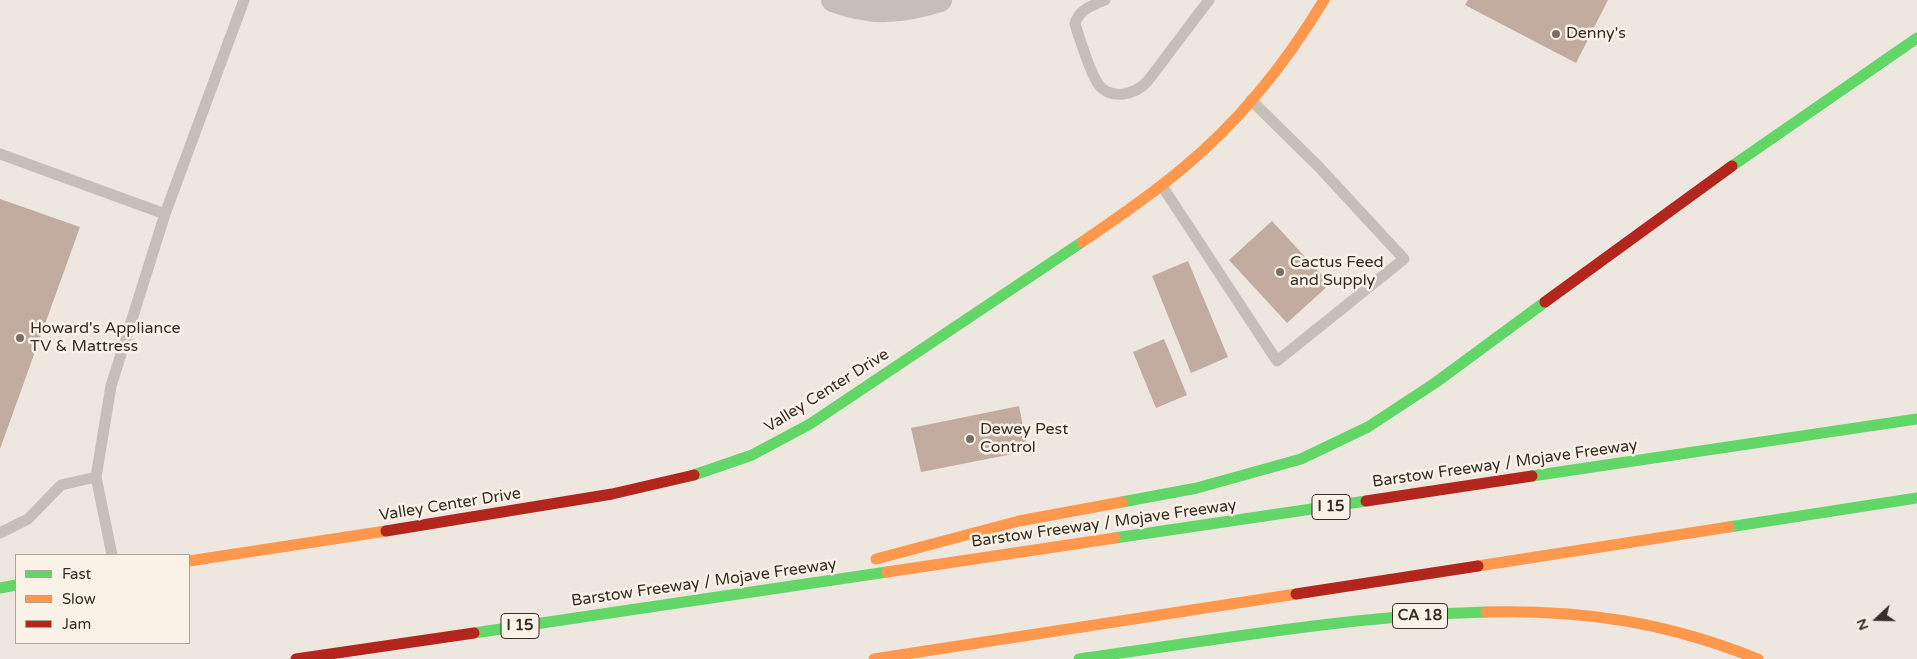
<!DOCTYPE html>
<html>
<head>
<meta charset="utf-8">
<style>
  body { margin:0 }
  #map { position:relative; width:1917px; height:659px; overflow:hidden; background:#ede7e0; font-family:"Varela Round",sans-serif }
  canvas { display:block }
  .legend { position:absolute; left:15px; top:554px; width:175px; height:90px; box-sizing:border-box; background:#faf2e6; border:1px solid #aca39a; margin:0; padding:6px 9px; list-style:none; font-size:15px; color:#372d27 }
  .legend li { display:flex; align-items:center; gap:10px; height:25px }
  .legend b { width:25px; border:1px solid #aca39a }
  .north { position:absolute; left:1852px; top:594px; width:50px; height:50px; -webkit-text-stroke:4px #faf2e6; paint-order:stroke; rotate:249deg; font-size:14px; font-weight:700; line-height:20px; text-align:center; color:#372d27 }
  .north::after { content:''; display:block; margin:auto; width:18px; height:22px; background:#372d27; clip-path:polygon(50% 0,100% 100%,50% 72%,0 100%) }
</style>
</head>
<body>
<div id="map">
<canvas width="1917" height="659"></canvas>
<ul class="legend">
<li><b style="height:6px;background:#63d668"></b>Fast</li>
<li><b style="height:6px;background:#ff974d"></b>Slow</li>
<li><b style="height:6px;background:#b3261e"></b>Jam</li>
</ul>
<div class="north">N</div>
</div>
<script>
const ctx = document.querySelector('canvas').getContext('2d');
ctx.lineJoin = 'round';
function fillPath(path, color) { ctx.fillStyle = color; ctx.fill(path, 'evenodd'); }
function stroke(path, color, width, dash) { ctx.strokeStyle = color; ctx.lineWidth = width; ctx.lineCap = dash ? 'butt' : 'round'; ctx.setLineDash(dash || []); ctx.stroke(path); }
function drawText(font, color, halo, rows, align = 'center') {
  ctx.font = font + ' "Varela Round",sans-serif'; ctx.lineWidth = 5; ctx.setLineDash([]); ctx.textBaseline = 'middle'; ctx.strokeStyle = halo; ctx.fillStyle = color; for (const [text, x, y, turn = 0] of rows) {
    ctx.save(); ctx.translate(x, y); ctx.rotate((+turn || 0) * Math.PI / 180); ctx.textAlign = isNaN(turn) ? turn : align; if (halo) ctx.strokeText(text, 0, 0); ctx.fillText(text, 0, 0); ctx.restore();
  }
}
fillPath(new Path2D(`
  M1468 0H1608L1576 63 1465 5Z
  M0 199 80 227 0 449Z
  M1272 221 1330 284 1287 323 1229 260Z
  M1188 261 1228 357 1191 373 1152 276Z
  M1164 339 1187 395 1156 408 1133 352Z
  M1019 406 1028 451 921 472 911 428Z`), '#c2aca0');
stroke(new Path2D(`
  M1105 0C1093 5 1078 10 1075 24 1080 39 1090 74 1099 85 1112 101 1135 94 1147 82L1209 0
  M0 154 165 214
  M1162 186 1277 361 1404 259 1319 167 1251 100
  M0 533 28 519 61 485 96 477
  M112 555 96 477 111 386 165 214 244 0`), '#c6bfb8', 11);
stroke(new Path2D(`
  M833 0C872 15 901 12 940 0`), '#c6bfb8', 24);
stroke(new Path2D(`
  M1732 166 1917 38
  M694 475 752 455 810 424 1082 242
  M1532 476 1917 419
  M1122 502 1197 488 1301 459 1368 427 1435 383 1545 302
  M1729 527 1917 498
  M1115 538 1366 501
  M0 588 16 585
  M474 633 887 572
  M1079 659C1214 640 1350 616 1486 612`), '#63d668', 11);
stroke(new Path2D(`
  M1082 242C1116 219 1151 195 1183 168 1240 121 1286 63 1324 0
  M876 559 1019 521 1122 502
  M189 561 386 531
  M1478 566 1729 527
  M887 572 1115 538
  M1486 612C1585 610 1666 622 1758 659
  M874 659 1296 594`), '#ff974d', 11);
stroke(new Path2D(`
  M1545 302 1732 166
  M1366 501 1532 476
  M386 531 612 494 694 475
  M1296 594 1478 566
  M296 659 474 633`), '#b3261e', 11);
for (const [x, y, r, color] of [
  [1556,34,5,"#776e68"],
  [1280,272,5,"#776e68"],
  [20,338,5,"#776e68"],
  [970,439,5,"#776e68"]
]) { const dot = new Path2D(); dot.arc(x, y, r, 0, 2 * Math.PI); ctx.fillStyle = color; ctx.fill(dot); stroke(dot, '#faf2e6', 2); }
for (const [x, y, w] of [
  [1331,507,38],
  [1420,616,55],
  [520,626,38]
]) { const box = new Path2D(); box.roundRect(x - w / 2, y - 12.5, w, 25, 4); ctx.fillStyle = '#faf2e6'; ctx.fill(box); stroke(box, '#372d27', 1); }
drawText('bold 15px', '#372d27', null, [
  ["I 15",1331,507],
  ["CA 18",1420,616],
  ["I 15",520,626]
]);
drawText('16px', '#372d27', '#faf2e6', [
  ["Denny's",1566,34],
  ["Cactus Feed",1290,263],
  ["and Supply",1290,281],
  ["Howard's Appliance",30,329],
  ["TV & Mattress",30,347],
  ["Dewey Pest",980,430],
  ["Control",980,448]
], 'left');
drawText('16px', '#372d27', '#faf2e6', [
  ["Valley Center Drive",827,391,-32],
  ["Barstow Freeway / Mojave Freeway",1505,464,-8],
  ["Valley Center Drive",450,505,-9],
  ["Barstow Freeway / Mojave Freeway",1104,524,-8],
  ["Barstow Freeway / Mojave Freeway",704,583,-8]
]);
</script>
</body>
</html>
